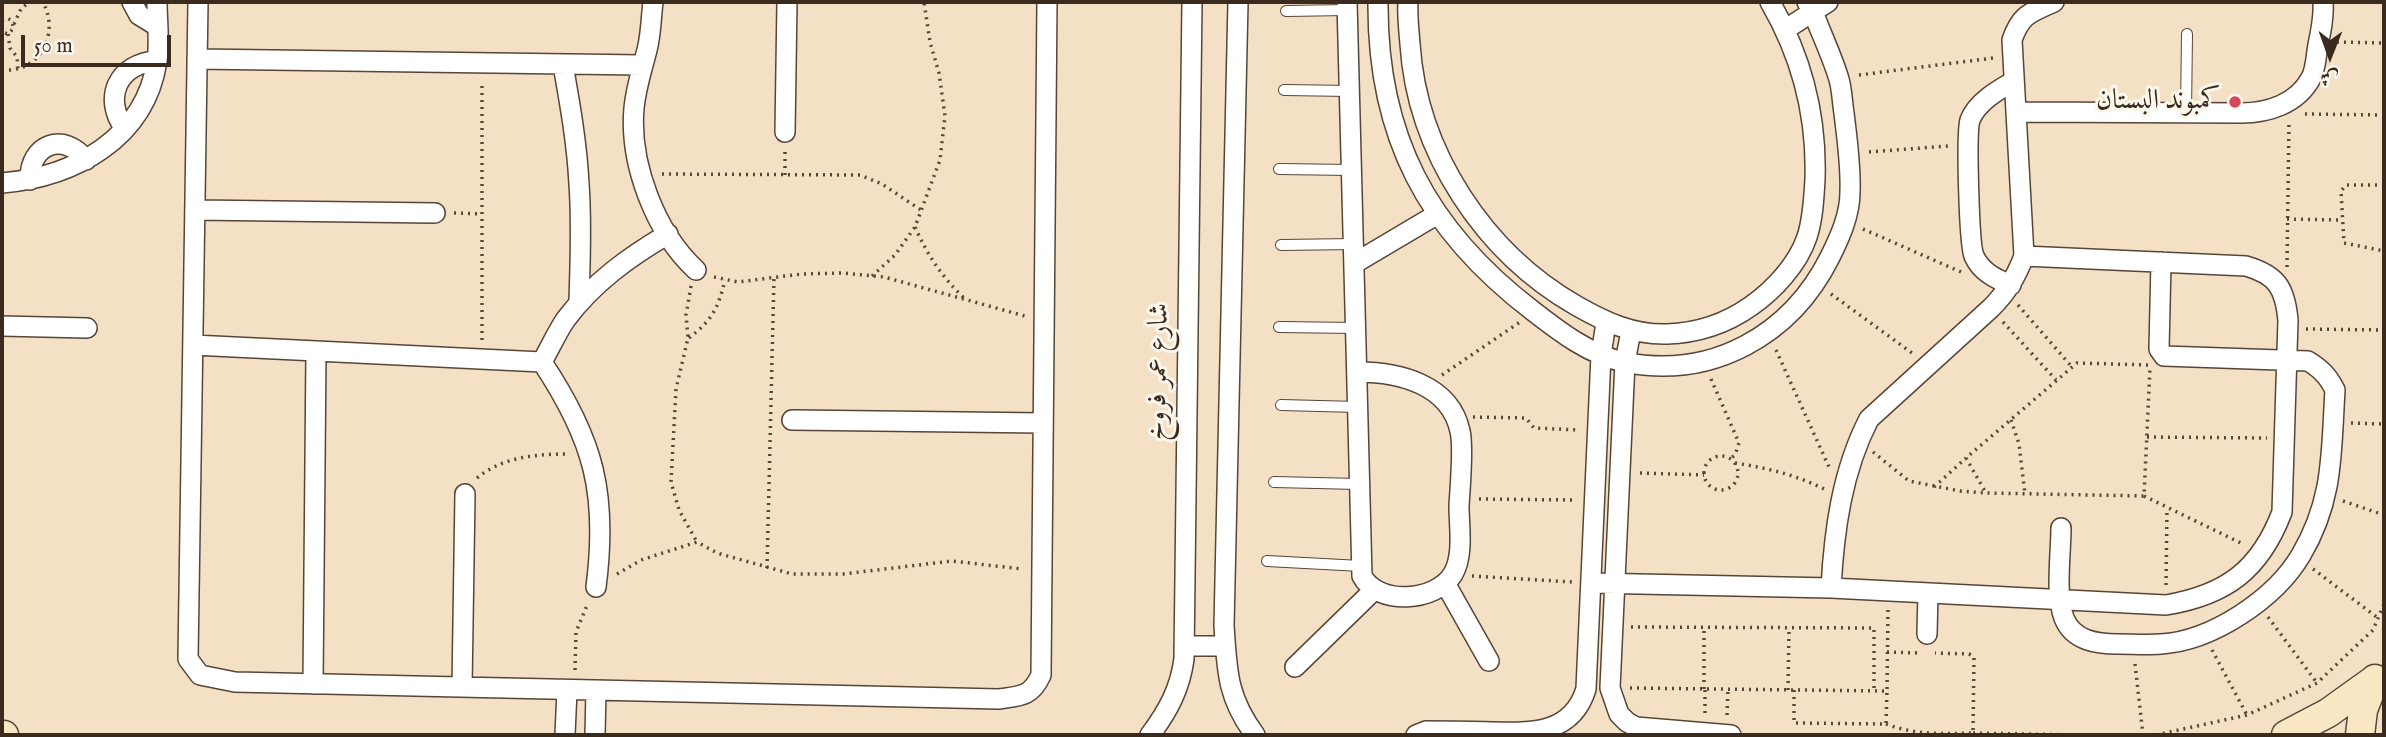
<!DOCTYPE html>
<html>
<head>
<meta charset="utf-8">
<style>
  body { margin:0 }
  #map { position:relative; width:2386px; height:737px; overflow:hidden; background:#f4e0c4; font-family:"IM FELL English",Amiri,serif }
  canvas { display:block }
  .frame { position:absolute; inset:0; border:4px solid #3b2a1e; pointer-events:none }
  .north { position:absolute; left:2295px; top:21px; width:70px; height:70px; -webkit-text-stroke:5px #fbf7ec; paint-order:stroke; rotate:181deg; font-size:19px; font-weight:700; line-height:28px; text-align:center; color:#3b2a1e }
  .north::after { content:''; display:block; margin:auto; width:24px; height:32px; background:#3b2a1e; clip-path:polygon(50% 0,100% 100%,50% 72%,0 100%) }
  .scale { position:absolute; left:21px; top:35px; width:150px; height:32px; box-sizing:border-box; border:4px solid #3b2a1e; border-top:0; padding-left:9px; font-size:21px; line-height:24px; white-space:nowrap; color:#3b2a1e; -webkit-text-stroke:5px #fbf7ec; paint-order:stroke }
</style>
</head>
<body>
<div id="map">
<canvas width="2386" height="737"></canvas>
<div class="frame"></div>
<div class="north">ش</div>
<div class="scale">50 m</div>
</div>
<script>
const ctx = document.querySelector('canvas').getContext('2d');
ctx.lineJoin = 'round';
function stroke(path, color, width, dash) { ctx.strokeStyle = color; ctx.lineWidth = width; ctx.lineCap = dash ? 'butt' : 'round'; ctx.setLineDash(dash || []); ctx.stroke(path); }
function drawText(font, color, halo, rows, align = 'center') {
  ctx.font = font + ' "IM FELL English",Amiri,serif'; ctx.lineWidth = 6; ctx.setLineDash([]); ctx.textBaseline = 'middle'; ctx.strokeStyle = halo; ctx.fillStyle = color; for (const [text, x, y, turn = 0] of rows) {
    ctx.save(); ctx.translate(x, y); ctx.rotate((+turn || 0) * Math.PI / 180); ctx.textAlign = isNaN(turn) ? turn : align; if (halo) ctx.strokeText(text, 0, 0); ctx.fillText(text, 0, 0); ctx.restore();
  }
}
const lane = new Path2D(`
  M1286 11 1348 10
  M1284 90 1350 91
  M2186 113 2187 34
  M1279 169 1352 170
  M1281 245 1354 244
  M1279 327 1356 328
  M1281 405 1358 407
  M1274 482 1359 484
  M1267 561 1361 566`);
const street = new Path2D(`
  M132 2 139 15 157 26
  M198 2 188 659 200 675 235 682 999 699C1020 696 1031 697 1041 675L1047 2
  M653 2C651 18 651 35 647 50 642 70 636 87 634 108 629 163 655 232 696 270
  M1238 2 1224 625C1227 671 1227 697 1255 735
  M1347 2 1362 576C1378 606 1436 602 1453 574 1464 555 1459 527 1459 506 1460 487 1464 447 1460 431 1450 384 1398 372 1358 372
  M1378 2C1377 136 1427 230 1533 311 1560 332 1590 355 1624 362 1712 380 1791 335 1830 257 1840 237 1850 215 1850 192 1851 165 1847 139 1844 113 1842 101 1842 87 1838 76 1831 54 1821 33 1813 12L1807 2
  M1408 2C1407 16 1409 30 1410 44 1417 152 1484 253 1577 306 1605 322 1633 335 1667 334 1697 333 1727 323 1751 306 1774 290 1798 264 1807 237 1813 219 1814 197 1815 179 1817 115 1802 57 1770 2
  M1786 29 1828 2
  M197 59 642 65
  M563 65C570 104 577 144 579 184 582 224 580 263 579 303
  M2016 112 2241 113C2268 113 2297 104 2311 78 2316 69 2316 55 2318 45 2321 31 2324 17 2323 2
  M125 129C102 98 118 63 157 61
  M785 132 787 2
  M30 180C29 144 64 131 86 160
  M2 183C74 177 145 139 157 61 160 42 157 21 157 2
  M195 210 435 213
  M1355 263 1436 215
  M2011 285C1996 279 1981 272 1974 256 1969 244 1966 133 1970 120 1977 102 1998 90 2014 81
  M2 326 87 328
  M1631 331 1625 362 1610 688 1619 714 1627 722 1636 727 1731 735
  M193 345 542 362
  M542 362C594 440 608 494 596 587
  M542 362C550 348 557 332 566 319 594 282 629 257 668 234
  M792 420 1043 423
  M2061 528C2061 553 2055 595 2064 618 2073 641 2097 644 2118 644 2132 644 2147 645 2161 644 2212 641 2275 599 2301 555 2334 499 2331 453 2335 390 2328 376 2321 369 2308 361L2164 356 2159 349 2161 262
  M1445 583 1489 661
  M1591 583 1831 588 2166 605C2226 595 2260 570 2282 512L2288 320C2285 288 2277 275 2246 266L2024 256
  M1831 588C1834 531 1842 471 1869 419L1991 308C2007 292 2016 277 2024 256L2012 40C2021 14 2030 13 2054 2
  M1927 634 1928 593
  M1184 646H1225
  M1295 667 1373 591
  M313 684 316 351
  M462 687 465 494
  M565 735 567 690
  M595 735 596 691
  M1150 735C1168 711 1180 689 1184 659L1192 2
  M1416 735 1426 731C1448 731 1469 731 1491 732 1530 733 1572 735 1586 689L1601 355 1606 323`);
const secondary = new Path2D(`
  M2 735H4
  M2286 735 2328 713 2374 680
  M2360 735 2363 710 2375 679`);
stroke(lane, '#574537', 12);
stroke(street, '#574537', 22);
stroke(secondary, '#574537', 31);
stroke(new Path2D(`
  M2 20 7 18 11 20 14 28 8 34 2 32
  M14 24 21 9 29 2
  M8 34 10 48 17 57 18 69
  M2337 42 2384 43
  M2 70C40 73 60 34 43 2
  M1859 75 1993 58
  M2305 114 2384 115
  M1869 152 1948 146
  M662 174 860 175 882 184 921 210
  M785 175V148
  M2384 185H2346L2341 191 2344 243 2384 251
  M454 213 482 214
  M2287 219 2341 220
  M915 227C928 256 942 277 964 298
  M1863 229 1961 272
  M2287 267 2289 121
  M872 276 895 255 915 227 940 160 945 116 939 73 930 42 924 2
  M714 277 738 282 802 274 843 273 884 277 1025 316
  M691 286 686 315 688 338 676 389 671 482 679 510 697 542
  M1831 294 1912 353
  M2018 305 2072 367
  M2003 322 2056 380
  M2306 329 2384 330
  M689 338C712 320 718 309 725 280
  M482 340V81
  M1776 350 1829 467
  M2148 365 2077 363 1966 458 1986 493 2144 496 2150 368
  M1442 375 1520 322
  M1711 379 1739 443 1735 455 1730 459
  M1473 417 1526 418 1534 428 1579 430
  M2011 420 2019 444 2025 494
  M2351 423 2384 424
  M2147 437 2267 438
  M1873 452 1909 481 1960 491 1986 493
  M1704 473a17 17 0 1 1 34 0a17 17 0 1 1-34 0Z
  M1735 463C1767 468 1797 475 1826 490
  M1640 473 1704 475
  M477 478C502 457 536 454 568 454
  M1934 487 1966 458
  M2144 496 2243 544
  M1479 499 1576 500
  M2343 501 2384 515
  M767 568 774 277
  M2313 569 2378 618
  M617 574 641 560 697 542 717 553 792 574H843L952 561 1022 569
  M1472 576 1572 582
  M2166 585 2167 508
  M2268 617 2317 683
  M1631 627 1874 628V691
  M2212 650 2247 715
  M1887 652 1920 653
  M2135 664 2143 735
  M575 670 576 632 588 603
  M1630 688 1887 691 1888 609
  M1704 689V628
  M1788 690 1789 628
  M1794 690V723L1886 724 1887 691
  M1705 713V689
  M1727 715 1728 689
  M1886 724C1915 735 1943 734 1973 733L1974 657 1969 654 1935 653
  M1973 733 2078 735
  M2156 735 2247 715 2317 683 2373 630 2384 604`), '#574537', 3.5, [2, 5]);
stroke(lane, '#fff', 10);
stroke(street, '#fff', 19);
stroke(secondary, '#fae7c3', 28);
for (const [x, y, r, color] of [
  [2235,102,7,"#d1495b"]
]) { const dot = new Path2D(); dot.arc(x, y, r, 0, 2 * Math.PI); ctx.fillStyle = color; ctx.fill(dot); stroke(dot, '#fbf7ec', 2.5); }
drawText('28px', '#3b2a1e', '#fbf7ec', [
  ["كمبوند البستان",2221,102]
], 'right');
drawText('28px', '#3b2a1e', '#fbf7ec', [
  ["شارع عمر فروخ",1160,372,-89]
]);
</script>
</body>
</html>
